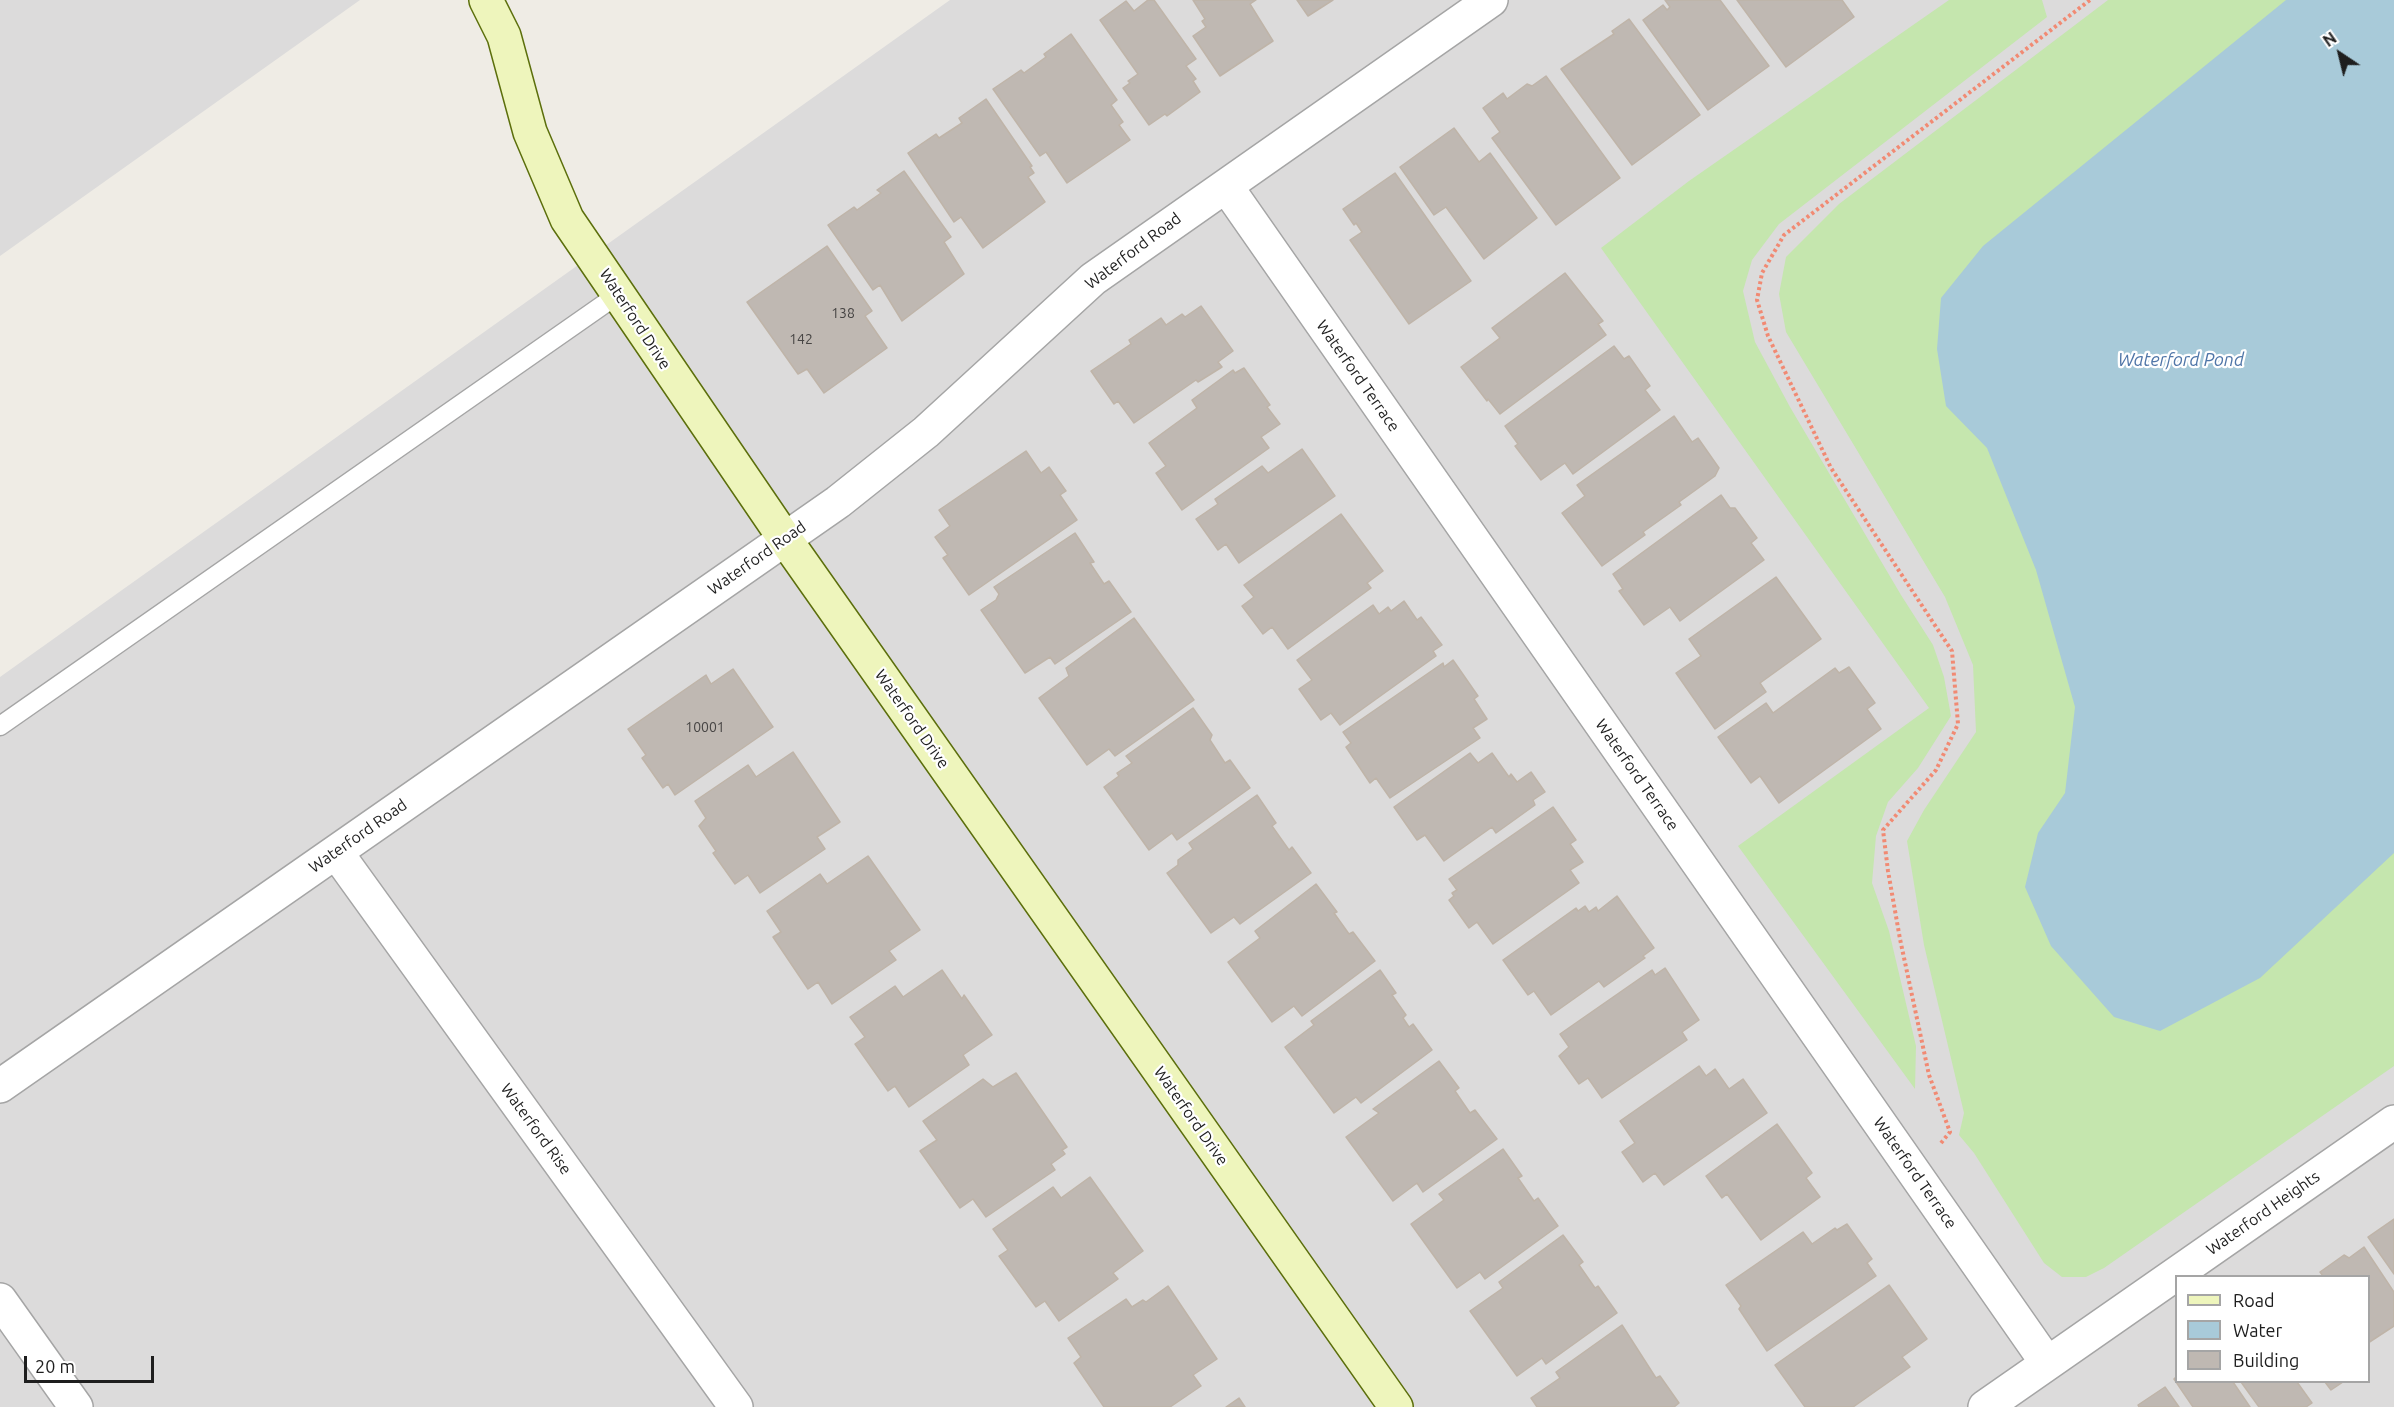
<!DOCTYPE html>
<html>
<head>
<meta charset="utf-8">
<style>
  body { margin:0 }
  #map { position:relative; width:2394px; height:1407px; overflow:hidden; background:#efece5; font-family:Ubuntu,sans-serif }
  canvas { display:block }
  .legend { position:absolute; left:2175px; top:1275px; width:195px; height:108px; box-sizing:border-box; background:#fff; border:2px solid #a5a5a5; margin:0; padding:8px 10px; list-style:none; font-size:18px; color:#1e1e1e }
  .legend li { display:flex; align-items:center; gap:12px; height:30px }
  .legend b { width:30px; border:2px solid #a5a5a5 }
  .north { position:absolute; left:2310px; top:24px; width:60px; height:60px; -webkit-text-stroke:4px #fff; paint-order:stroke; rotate:325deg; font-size:16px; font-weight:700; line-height:24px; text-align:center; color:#1e1e1e }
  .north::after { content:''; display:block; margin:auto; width:21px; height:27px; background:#1e1e1e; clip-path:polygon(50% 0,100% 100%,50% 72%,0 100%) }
  .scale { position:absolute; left:24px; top:1356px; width:130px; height:27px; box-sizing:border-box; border:3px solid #1e1e1e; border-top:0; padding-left:8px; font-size:18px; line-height:21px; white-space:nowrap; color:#1e1e1e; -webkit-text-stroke:4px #fff; paint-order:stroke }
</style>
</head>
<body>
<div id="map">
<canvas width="2394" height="1407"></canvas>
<ul class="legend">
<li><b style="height:8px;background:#eef5bc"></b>Road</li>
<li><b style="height:16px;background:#a8cad9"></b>Water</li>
<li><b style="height:16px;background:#bfb8b2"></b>Building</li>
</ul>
<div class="north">N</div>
<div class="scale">20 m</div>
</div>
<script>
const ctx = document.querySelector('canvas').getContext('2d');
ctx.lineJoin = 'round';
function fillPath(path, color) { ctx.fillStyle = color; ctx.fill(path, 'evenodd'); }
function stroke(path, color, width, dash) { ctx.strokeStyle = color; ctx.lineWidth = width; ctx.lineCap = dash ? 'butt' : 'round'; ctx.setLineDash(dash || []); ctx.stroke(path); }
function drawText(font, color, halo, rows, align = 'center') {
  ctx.font = font + ' Ubuntu,sans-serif'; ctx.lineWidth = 4.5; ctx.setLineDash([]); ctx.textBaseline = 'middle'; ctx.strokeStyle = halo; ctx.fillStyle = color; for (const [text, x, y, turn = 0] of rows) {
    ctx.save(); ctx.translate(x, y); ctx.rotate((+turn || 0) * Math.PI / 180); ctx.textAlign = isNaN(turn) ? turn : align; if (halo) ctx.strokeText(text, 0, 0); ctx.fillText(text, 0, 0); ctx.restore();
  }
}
fillPath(new Path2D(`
  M0 0H360L0 256Z
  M950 0H2394V1407H0V677ZM2176 1276H2368V1382H2176Z`), '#dcdbdb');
fillPath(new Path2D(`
  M1949 0H2042L2047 17 1779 224 1752 260 1743 291 1755 342 1790 407 1901 595 1933 645 1944 677 1951 716 1918 768 1888 802 1876 836 1872 883 1889 931 1916 1046 1915 1089 1738 846 1929 708 1601 248 1689 181Z
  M2108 0H2394V1066L2104 1268 2086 1277H2062L2044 1263 1974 1153 1959 1135 1964 1113 1924 945 1907 841 1924 810 1976 732 1973 665 1945 597 1786 332 1779 294 1786 257 1839 204Z`), '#c5e6ae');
fillPath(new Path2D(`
  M2286 0H2394V853L2260 978 2160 1031 2114 1017 2051 946 2025 887 2038 833 2065 793 2075 707 2036 570 1987 448 1946 406 1937 349 1941 298 1983 246Z`), '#a8cad9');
const building = new Path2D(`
  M1148 0H1154L1196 59 1186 66 1196 79 1193 81 1200 92 1167 116 1165 114 1149 125 1123 88 1130 83 1128 81 1138 74 1100 20 1126 1 1134 11Z
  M1193 0H1256L1250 4 1273 41 1220 76 1193 36 1206 27 1202 21 1205 19Z
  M1297 0H1333L1308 16Z
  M1665 0H1720L1769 66 1708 110 1643 20 1663 5 1667 10 1670 7Z
  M1737 0H1842L1854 17 1786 67Z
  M1629 19 1700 115 1632 165 1561 69 1614 34 1612 31Z
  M1071 34 1117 100 1111 105 1123 122 1119 125 1130 140 1067 183 1046 152 1040 156 993 89 1021 70 1024 73 1046 57 1044 54Z
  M1546 76 1620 178 1556 225 1492 138 1500 132 1483 108 1503 93 1507 99 1527 84 1532 86Z
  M986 99 1032 166 1030 167 1034 173 1028 177 1045 202 983 248 961 217 954 222 908 153 936 134 939 138 962 123 959 118Z
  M1454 128 1479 162 1490 153 1537 218 1484 259 1446 207 1434 215 1400 167Z
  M904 171 951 237 944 242 964 274 902 321 880 285 873 290 828 225 854 207 857 210 881 193 877 190Z
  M1395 173 1471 281 1409 324 1350 240 1362 232 1356 223 1354 225 1343 209Z
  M827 246 872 311 865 316 887 348 824 393 807 369 798 374 747 302Z
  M1565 273 1603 321 1598 324 1606 335 1500 414 1488 399 1487 401 1461 367 1500 338 1492 328Z
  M1201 306 1233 351 1218 362 1222 367 1198 382 1196 380 1134 423 1118 401 1114 404 1091 371 1131 344 1129 340 1161 318 1166 325 1182 314 1185 317Z
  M1614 346 1624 359 1629 356 1650 386 1645 390 1660 410 1573 474 1565 463 1541 480 1515 446 1518 444 1505 426Z
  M1244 368 1270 405 1267 407 1280 424 1261 437 1269 448 1182 510 1156 473 1166 466 1149 443 1197 408 1192 400 1233 370 1235 373Z
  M1674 416 1692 442 1698 438 1719 468 1715 476 1679 502 1681 505 1643 532 1645 535 1602 566 1562 513 1585 496 1577 485Z
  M1302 449 1335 496 1239 563 1226 544 1218 550 1196 519 1218 504 1215 499 1262 466 1268 473Z
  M1026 451 1041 473 1049 467 1066 491 1060 495 1077 520 969 595 943 558 948 555 935 537 950 526 939 510Z
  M1721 495 1730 508H1735L1757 538 1751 543 1764 560 1680 621 1670 607 1644 625 1619 591 1623 589 1613 574Z
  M1341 514 1383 571 1367 583 1371 588 1288 649 1272 627 1263 634 1242 606 1254 597 1244 585Z
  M1075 533 1094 562 1090 563 1104 584 1109 581 1131 612 1055 664 1050 657 1025 673 981 610 996 600 999 594 994 587Z
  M1776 577 1821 639 1760 683 1766 692 1715 729 1676 673 1701 656 1689 639Z
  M1404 601 1417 620 1421 617 1442 645 1433 651 1436 656 1340 725 1331 713 1321 720 1299 689 1312 680 1297 660 1373 605 1379 614 1388 607 1391 611Z
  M1134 618 1194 700 1115 756 1109 749 1087 765 1039 698 1069 676 1066 668Z
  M1453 660 1478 696 1474 699 1487 719 1473 728 1480 738 1390 798 1376 778 1370 783 1346 747 1351 743 1343 732 1443 663 1444 667Z
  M1849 667 1875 703 1867 709 1881 729 1779 803 1760 776 1751 783 1718 737 1766 703 1773 713 1835 668 1839 673Z
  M733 669 773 727 675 795 668 784 663 788 642 758 646 755 628 729 706 675 711 684Z
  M1193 708 1212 735 1210 740 1225 763 1230 760 1250 788 1177 840 1172 833 1149 850 1104 787 1119 776 1117 773 1132 763 1126 756Z
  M793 752 840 822 817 837 825 849 760 893 748 875 735 884 713 853 716 851 699 826 706 818 695 801 748 765 756 777Z
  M1470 753 1478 763 1492 753 1509 777 1511 774 1517 782 1531 772 1545 792 1533 800 1535 805 1496 833 1492 827 1444 861 1425 835 1417 840 1394 807Z
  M1257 795 1276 823 1272 826 1289 850 1292 847 1311 873 1240 924 1234 917 1211 933 1167 873 1178 865V860L1193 849 1189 843Z
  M1553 807 1576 840 1570 844 1583 862 1570 870 1579 883 1493 944 1477 922 1469 928 1449 900 1454 896 1452 893 1457 890 1449 879Z
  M868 856 920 930 889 951 896 960 832 1004 818 982 808 989 773 937 781 932 767 911 820 874 827 884Z
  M1316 884 1337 912 1334 913 1349 934 1353 932 1375 961 1302 1016 1294 1006 1272 1022 1228 962 1260 938 1255 931Z
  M1617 896 1654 948 1643 956 1645 958 1604 987 1599 981 1551 1015 1534 991 1528 995 1503 960 1576 908 1578 911 1585 906 1589 912 1596 907 1598 911Z
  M1665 968 1699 1020 1682 1032 1687 1040 1602 1098 1588 1078 1579 1084 1559 1056 1569 1047 1560 1034 1652 970 1655 975Z
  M942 970 962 999 964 995 992 1035 963 1055 969 1065 909 1107 895 1086 888 1091 855 1044 865 1037 850 1017 895 986 903 997Z
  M1380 970 1396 993 1392 995 1406 1015 1403 1018 1409 1027 1413 1024 1432 1050 1361 1103 1356 1097 1334 1113 1285 1047 1314 1025 1311 1021Z
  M1439 1061 1459 1088 1455 1091 1470 1113 1475 1110 1497 1139 1423 1192 1417 1183 1393 1201 1346 1137 1379 1113 1373 1109Z
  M1699 1066 1706 1076 1715 1069 1729 1089 1743 1079 1767 1113 1664 1185 1655 1173 1643 1182 1622 1152 1635 1143 1620 1121Z
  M1016 1073 1067 1147 1062 1150 1065 1154 1051 1164 1055 1170 986 1217 973 1199 960 1208 920 1151 937 1140 923 1121 983 1079 993 1087Z
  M1777 1124 1812 1173 1806 1178 1820 1197 1761 1240 1727 1194 1722 1198 1706 1176Z
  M1503 1149 1522 1176 1518 1178 1534 1201 1538 1198 1558 1226 1485 1279 1480 1272 1457 1288 1411 1224 1444 1200 1439 1194Z
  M1090 1177 1143 1251 1113 1273 1118 1279 1059 1321 1045 1301 1036 1307 999 1256 1008 1250 993 1229 1053 1187 1061 1198Z
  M2394 1219V1274L2368 1237Z
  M1847 1224 1872 1259 1867 1263 1876 1276 1767 1351 1739 1309 1741 1306 1726 1285 1803 1232 1812 1244 1835 1228 1837 1230Z
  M1563 1235 1583 1262 1579 1265 1595 1288 1598 1286 1617 1313 1546 1364 1542 1358 1517 1376 1470 1311 1503 1288 1499 1282Z
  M2364 1247 2394 1292V1326L2368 1343V1276H2323L2320 1272 2344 1255 2349 1258Z
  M1889 1285 1927 1339 1902 1357 1910 1367 1853 1407H1805L1775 1365Z
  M1168 1286 1217 1359 1193 1375 1201 1386 1170 1407H1104L1074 1363 1081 1357 1068 1338 1126 1299 1132 1307 1143 1300 1146 1302Z
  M1622 1325 1656 1378 1660 1376 1679 1403 1674 1407H1537L1531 1398 1560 1378 1556 1372Z
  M2176 1377V1382H2233L2250 1407H2193L2174 1379Z
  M2241 1382H2297L2312 1403 2306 1407H2259Z
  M2325 1382H2343L2331 1390Z
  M2165 1387 2179 1407H2139L2138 1405Z
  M1239 1398 1245 1407H1226Z`);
fillPath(building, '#bfb8b2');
stroke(building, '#bfb4a8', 1.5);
const lane = new Path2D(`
  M0 726 620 293`);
const street = new Path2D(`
  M1226 186 2047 1363
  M336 852 736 1407
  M0 1086 838 502 926 432 1093 279 1491 0
  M0 1300 76 1407
  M1985 1407 2394 1122`);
const secondary = new Path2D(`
  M486 0 504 36 530 132 567 219 785 539 1396 1407`);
stroke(lane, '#a5a5a5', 21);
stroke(street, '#a5a5a5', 36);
stroke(secondary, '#5c6f0c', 36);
stroke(new Path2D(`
  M1941 1143 1950 1132 1929 1075 1900 939 1888 871 1883 830 1936 770 1958 724 1952 651 1831 468 1768 336 1757 300 1762 273 1784 235 2090 0`), '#f18a73', 4, [3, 3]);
stroke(lane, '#fff', 18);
stroke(street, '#fff', 33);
stroke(secondary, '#eef5bc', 33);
drawText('14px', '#464443', null, [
  ["138",843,313],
  ["142",801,339],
  ["10001",705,727]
]);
drawText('16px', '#1e1e1e', '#fff', [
  ["Waterford Road",1133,251,-37],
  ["Waterford Drive",635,319,57],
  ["Waterford Terrace",1358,376,55],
  ["Waterford Road",757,558,-35],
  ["Waterford Drive",912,719,55],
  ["Waterford Terrace",1637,775,55],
  ["Waterford Road",358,836,-35],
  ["Waterford Drive",1191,1116,55],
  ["Waterford Rise",536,1129,54],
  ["Waterford Terrace",1915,1173,55],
  ["Waterford Heights",2263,1213,-35]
]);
drawText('italic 18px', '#5076a8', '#fff', [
  ["Waterford Pond",2181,360]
]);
</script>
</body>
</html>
